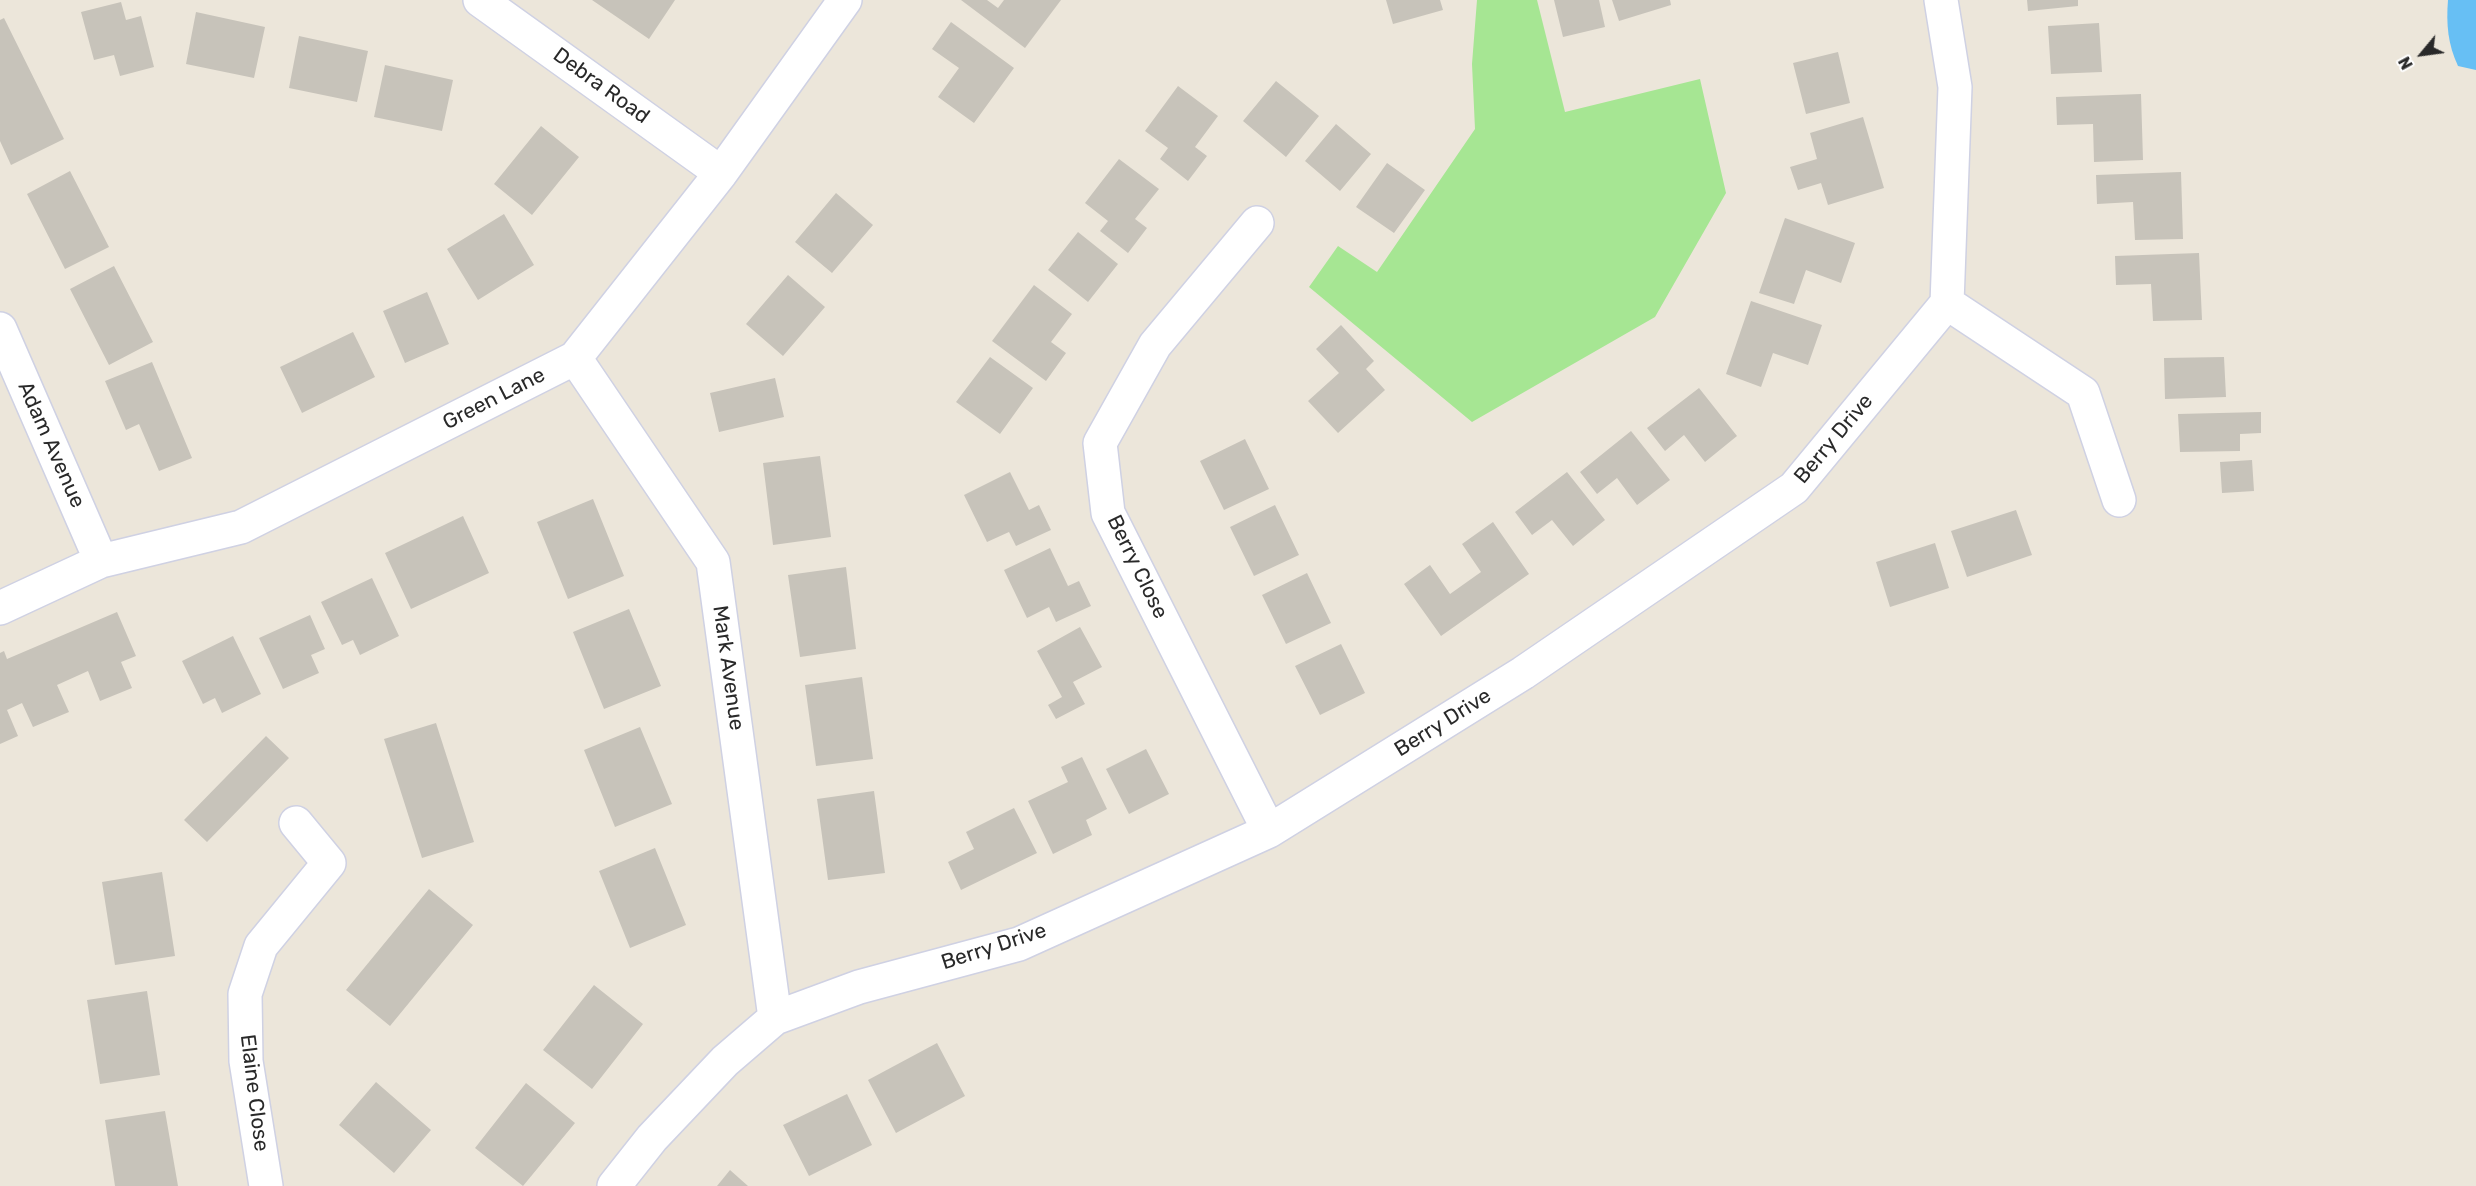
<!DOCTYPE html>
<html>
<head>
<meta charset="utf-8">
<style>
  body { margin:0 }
  #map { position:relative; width:2476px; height:1186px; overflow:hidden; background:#ece6da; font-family:Rubik,sans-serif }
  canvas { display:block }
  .north { position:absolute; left:2392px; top:24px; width:60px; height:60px; -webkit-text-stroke:4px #fff; paint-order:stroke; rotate:241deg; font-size:16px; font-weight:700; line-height:24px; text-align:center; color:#292929 }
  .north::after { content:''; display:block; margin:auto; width:21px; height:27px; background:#292929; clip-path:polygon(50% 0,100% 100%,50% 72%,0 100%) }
</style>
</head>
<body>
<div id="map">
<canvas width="2476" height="1186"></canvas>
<div class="north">N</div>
</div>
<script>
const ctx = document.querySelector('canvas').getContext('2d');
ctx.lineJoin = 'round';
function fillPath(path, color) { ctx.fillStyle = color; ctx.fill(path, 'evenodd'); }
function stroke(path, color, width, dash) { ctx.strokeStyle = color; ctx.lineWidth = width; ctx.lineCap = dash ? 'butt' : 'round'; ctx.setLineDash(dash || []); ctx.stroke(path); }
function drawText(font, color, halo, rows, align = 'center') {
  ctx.font = font + ' Rubik,sans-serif'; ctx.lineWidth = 4.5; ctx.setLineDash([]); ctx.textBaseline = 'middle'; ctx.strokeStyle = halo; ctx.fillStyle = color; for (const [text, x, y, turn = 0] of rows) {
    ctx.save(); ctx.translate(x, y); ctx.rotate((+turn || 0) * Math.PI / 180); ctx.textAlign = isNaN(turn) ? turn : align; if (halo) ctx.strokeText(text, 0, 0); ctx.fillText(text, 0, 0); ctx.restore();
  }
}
fillPath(new Path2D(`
  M1477 0H1537L1565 112 1700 79 1726 193 1655 317 1472 422 1309 287 1338 246 1377 272 1475 129 1472 64Z`), '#a6e693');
fillPath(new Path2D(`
  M2448 0H2476V70L2458 66C2448 45 2446 24 2448 0Z`), '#67bff4');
fillPath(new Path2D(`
  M592 0H675L649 39Z
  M961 0H987L998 8 1004 0H1061L1025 48Z
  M1386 0H1440L1443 10 1393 24Z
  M1554 0H1599L1605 27 1563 37Z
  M1612 0H1670L1671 5 1619 21Z
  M2027 0H2078V6L2028 11Z
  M121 2 126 20 141 16 154 67 120 76 114 55 94 60 81 12Z
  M196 12 265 27 254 78 186 64Z
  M4 18 64 139 11 165 0 141V20Z
  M951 22 1014 68 974 123 938 97 959 68 932 49Z
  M2099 23 2102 72 2051 74 2048 26Z
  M299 36 368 51 357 102 289 88Z
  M1838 52 1850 103 1806 114 1793 63Z
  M385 65 453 80 442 131 374 117Z
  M1276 81 1319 116 1286 157 1243 121Z
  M1178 86 1218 116 1195 147 1207 156 1188 181 1160 159 1168 148 1145 131Z
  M2141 94 2143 160 2094 162 2093 124 2057 125 2056 97Z
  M1863 117 1884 188 1828 205 1821 183 1798 190 1790 167 1817 159 1810 133Z
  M1336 124 1371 154 1340 191 1305 161Z
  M541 126 579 157 532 215 494 184Z
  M1119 159 1159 189 1135 219 1147 228 1128 253 1100 231 1108 221 1085 203Z
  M1387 163 1425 190 1394 233 1356 207Z
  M70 171 109 247 65 269 27 194Z
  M2181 172 2183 239 2135 240 2133 202 2097 204 2096 175Z
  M836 193 873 225 832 273 795 242Z
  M504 214 534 265 478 300 447 249Z
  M1785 218 1855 243 1841 283 1806 270 1794 304 1759 293Z
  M1078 232 1118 264 1088 302 1048 270Z
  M2199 253 2202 320 2153 321 2151 284 2116 285 2115 256Z
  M114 266 153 342 109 365 70 289Z
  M788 275 825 307 783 356 746 324Z
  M1034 285 1072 314 1051 342 1066 353 1046 381 992 341Z
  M427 292 449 344 405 363 383 311Z
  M1751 301 1822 325 1808 365 1773 353 1761 387 1726 374Z
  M1341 325 1374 361 1366 369 1385 390 1338 433 1308 401 1339 373 1316 349Z
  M353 332 375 377 302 413 280 367Z
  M990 357 1033 388 1000 434 956 402Z
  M2224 357 2226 397 2165 399 2164 358Z
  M152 362 192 458 159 471 139 424 126 430 105 381Z
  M775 378 784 417 719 432 710 393Z
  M1699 388 1737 436 1705 462 1684 435 1665 451 1647 428Z
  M2261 412V433L2240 434V451L2180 452 2178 414Z
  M1631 431 1670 480 1637 505 1617 478 1597 494 1580 472Z
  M1245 439 1269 489 1224 510 1200 461Z
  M820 456 831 537 773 545 763 463Z
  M2252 460 2254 491 2222 493 2220 462Z
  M1010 472 1029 510 1039 505 1051 530 1016 546 1009 532 987 542 964 495Z
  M1567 472 1605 520 1573 546 1552 520 1532 535 1515 512Z
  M593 499 624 576 568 599 537 522Z
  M1275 505 1299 555 1254 576 1230 527Z
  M2016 510 2032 555 1967 577 1951 531Z
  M463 516 489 573 411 609 385 553Z
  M1493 522 1529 574 1441 636 1404 584 1430 565 1450 594 1481 572 1462 544Z
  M1935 543 1949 588 1890 607 1876 562Z
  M1050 548 1068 586 1079 581 1091 606 1056 622 1049 607 1027 618 1004 570Z
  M846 567 856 649 800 657 788 575Z
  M1307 573 1331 623 1286 644 1262 595Z
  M372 578 399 636 360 655 353 640 342 645 321 602Z
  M629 609 661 686 604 709 573 632Z
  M117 612 136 656 121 662 132 688 100 701 88 671 57 685 69 712 33 727 22 703 7 710 18 736 0 744V653L4 651 7 659Z
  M310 615 325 649 311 655 319 673 283 689 259 638Z
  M1080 627 1102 667 1073 682 1085 704 1056 719 1048 705 1062 697 1037 651Z
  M233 636 261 694 222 713 215 698 203 704 182 661Z
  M1341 644 1365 693 1320 715 1295 666Z
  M862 677 873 759 816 766 805 685Z
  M436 723 474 842 422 858 384 739Z
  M640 727 672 804 615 827 584 750Z
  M266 736 289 758 207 842 184 820Z
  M1146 749 1169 794 1129 814 1106 769Z
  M1082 757 1107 809 1086 820 1092 835 1053 854 1028 801 1068 782 1061 767Z
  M874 791 885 873 828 880 817 799Z
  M1014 808 1037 853 961 890 948 862 974 849 966 832Z
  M655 848 686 925 630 948 599 871Z
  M162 872 175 956 115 965 102 882Z
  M429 889 473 925 390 1026 346 990Z
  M594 985 643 1024 592 1089 543 1050Z
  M147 991 160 1075 100 1084 87 1000Z
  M937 1043 965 1096 896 1133 868 1080Z
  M376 1082 431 1130 394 1173 339 1125Z
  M526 1083 575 1123 523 1186 475 1148Z
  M847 1094 872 1145 809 1176 783 1125Z
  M165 1111 178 1186H115L105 1120Z
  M730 1170 748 1186H717Z`), '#c7c3ba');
const minor = new Path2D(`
  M480 0 721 173
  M1257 223 1155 345 1100 443 1108 513 1269 831
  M1947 303 2083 393 2119 500
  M0 329 101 561
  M575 358 713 562 775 1018
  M0 608 101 561 241 527 575 358 721 173 845 0
  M266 1186 246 1061 245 994 261 946 329 863 296 823
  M614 1186 652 1138 725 1061 775 1018 859 987 1019 944 1269 831 1523 673 1794 488 1947 303 1955 87 1941 0`);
stroke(minor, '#cfd1e3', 36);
stroke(minor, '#fff', 33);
drawText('21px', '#292929', '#fff', [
  ["Debra Road",601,86,36],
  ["Green Lane",494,399,-27],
  ["Berry Drive",1834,439,-50],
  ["Adam Avenue",51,445,66],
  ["Berry Close",1137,567,64],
  ["Mark Avenue",728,668,82],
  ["Berry Drive",1443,723,-32],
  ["Berry Drive",994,947,-18],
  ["Elaine Close",254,1093,83]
]);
</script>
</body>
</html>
